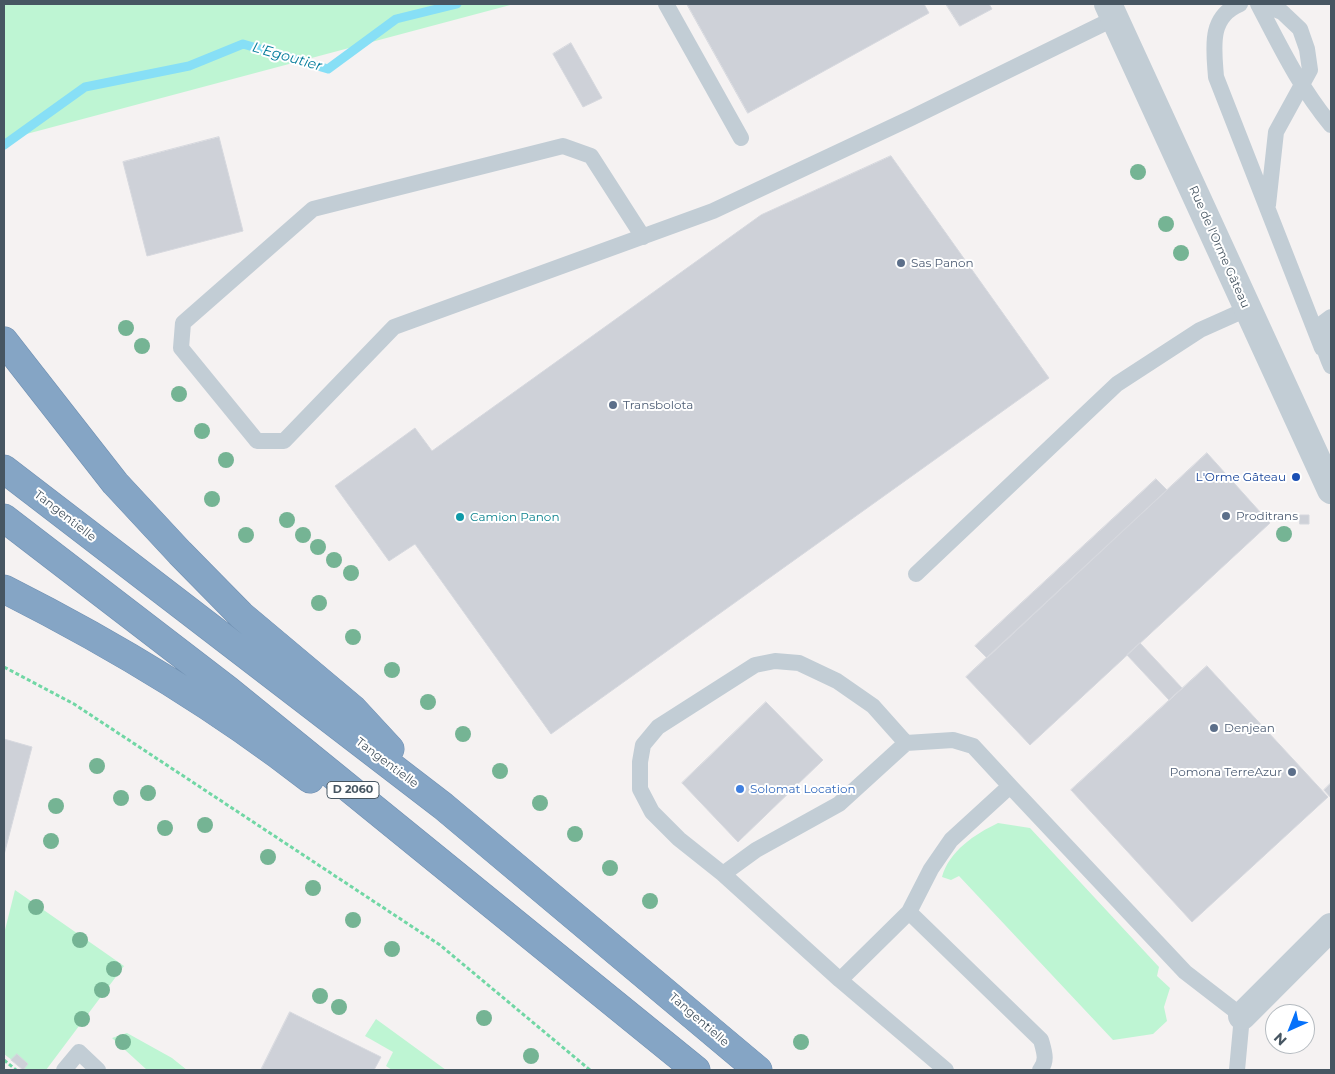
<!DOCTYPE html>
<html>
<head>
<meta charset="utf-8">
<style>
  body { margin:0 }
  #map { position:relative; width:1335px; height:1074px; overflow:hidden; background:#f5f2f2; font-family:Montserrat,sans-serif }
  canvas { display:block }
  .frame { position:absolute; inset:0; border:5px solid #475662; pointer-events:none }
  .north { position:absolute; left:1265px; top:1004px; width:50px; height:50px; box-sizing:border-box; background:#fff; border:1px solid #b5bbc0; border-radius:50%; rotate:224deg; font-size:14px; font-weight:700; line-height:20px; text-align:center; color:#475662 }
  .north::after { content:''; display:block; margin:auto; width:18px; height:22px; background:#0671fa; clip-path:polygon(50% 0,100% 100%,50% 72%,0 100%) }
</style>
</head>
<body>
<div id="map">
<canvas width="1335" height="1074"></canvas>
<div class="frame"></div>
<div class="north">N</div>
</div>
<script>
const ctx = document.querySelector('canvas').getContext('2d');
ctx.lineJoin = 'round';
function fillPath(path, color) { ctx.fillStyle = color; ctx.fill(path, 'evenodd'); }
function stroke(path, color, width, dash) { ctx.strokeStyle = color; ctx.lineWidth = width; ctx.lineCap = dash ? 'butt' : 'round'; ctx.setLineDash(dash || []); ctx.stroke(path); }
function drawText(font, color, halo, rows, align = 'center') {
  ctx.font = font + ' Montserrat,sans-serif'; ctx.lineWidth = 4; ctx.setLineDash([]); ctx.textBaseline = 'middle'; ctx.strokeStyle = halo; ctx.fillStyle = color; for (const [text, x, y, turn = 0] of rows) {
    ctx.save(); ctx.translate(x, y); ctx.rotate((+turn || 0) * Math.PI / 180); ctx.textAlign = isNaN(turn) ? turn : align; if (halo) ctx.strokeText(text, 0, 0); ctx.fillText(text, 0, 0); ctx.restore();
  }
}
fillPath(new Path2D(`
  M4 4H514L4 140Z
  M998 823 1030 828 1159 967 1157 976 1170 988 1164 1007 1167 1021 1153 1034 1113 1040 959 876 951 880 942 877C949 851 975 834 998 823Z
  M15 890 124 966 46 1070H25L4 1054V934Z
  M376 1019 446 1070H392L386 1066 393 1052 365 1036Z
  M127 1033 172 1058 187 1070H147L112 1038Z`), '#bef5d3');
stroke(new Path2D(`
  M4 145 85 87 189 66 243 44 328 69 396 19 457 4`), '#87dff6', 9);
const building = new Path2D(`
  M687 4H924L929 13 748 113Z
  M946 4H989L992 9 960 26Z
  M571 43 602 98 583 107 553 54Z
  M219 137 243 231 147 256 123 162Z
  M891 156 1049 378 551 734 415 544 389 561 335 486 415 428 432 451 761 215Z
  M1207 453 1270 523 1030 745 966 677Z
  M1156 479 1167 490 987 658 975 646Z
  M1300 515H1309V524H1300Z
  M1140 643 1182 688 1169 700 1127 655Z
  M1207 666 1328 797 1192 922 1071 790Z
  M766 702 823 760 738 842 682 783Z
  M4 739 32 747 4 855Z
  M1331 783V798L1324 790Z
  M290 1012 381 1057 374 1070H261Z
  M17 1054 28 1064 23 1070 11 1060Z`);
fillPath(building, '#ced1d8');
stroke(building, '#d6d8de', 1);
const highway = new Path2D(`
  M4 341 115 483 180 553 241 615 353 709 390 749
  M4 469 443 806 758 1070
  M4 518 228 690 696 1070
  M4 589C111 643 215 705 310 779`);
stroke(highway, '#7090b2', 29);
stroke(new Path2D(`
  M4 667 74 704 440 945 590 1070
  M4 1060 16 1070`), '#71d7a5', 3, [4, 2.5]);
stroke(new Path2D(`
  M666 4 741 138
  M1240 4C1208 17 1214 49 1216 77L1322 348
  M1258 4C1280 46 1300 88 1331 125
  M1262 4 1282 12 1300 29 1307 49 1310 70 1276 132 1268 205
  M643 237 591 156 563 146 313 209 183 323 181 348 257 441H284L394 327 713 211 911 118 1115 18
  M1331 317 1323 323C1321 341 1324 350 1331 366
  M916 574 1117 384 1200 330 1247 309
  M906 743 873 706 837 681 799 663 775 661 755 665 658 727 643 745 640 762V789L652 812 679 839 723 874 840 980 946 1070
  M723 874 756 850 839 804 906 743 953 740 973 746 1010 786
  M909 912 1041 1040C1044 1051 1048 1061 1040 1070
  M840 980 909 912 931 869 951 840 1010 786 1185 972 1242 1016 1237 1070
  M64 1070 79 1052 98 1070`), '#c2cdd5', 16);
stroke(new Path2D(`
  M1108 4 1331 490
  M1242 1016 1331 927`), '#c2cdd5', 28);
stroke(highway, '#85a5c5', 28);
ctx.fillStyle = '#75b494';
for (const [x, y] of [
  [1138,172],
  [1166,224],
  [1181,253],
  [126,328],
  [142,346],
  [179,394],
  [202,431],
  [226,460],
  [212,499],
  [287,520],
  [1284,534],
  [246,535],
  [303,535],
  [318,547],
  [334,560],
  [351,573],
  [319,603],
  [353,637],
  [392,670],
  [428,702],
  [463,734],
  [97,766],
  [500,771],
  [148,793],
  [121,798],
  [540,803],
  [56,806],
  [205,825],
  [165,828],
  [575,834],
  [51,841],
  [268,857],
  [610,868],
  [313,888],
  [650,901],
  [36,907],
  [353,920],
  [80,940],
  [392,949],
  [114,969],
  [102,990],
  [320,996],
  [339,1007],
  [484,1018],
  [82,1019],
  [123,1042],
  [801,1042],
  [531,1056]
]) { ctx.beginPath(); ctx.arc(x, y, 8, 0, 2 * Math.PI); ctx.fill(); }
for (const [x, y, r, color] of [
  [901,263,5,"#5c6f8a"],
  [613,405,5,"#5c6f8a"],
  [1296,477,5,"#1a4fb4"],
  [1226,516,5,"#5c6f8a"],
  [460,517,5,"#0f9aa8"],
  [1214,728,5,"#5c6f8a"],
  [1292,772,5,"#5c6f8a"],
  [740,789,5,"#3f7fe0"]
]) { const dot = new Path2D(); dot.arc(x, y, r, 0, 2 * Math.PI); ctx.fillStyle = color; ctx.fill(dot); stroke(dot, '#fff', 2); }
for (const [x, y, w] of [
  [353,790,52]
]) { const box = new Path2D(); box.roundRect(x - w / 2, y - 8.5, w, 17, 4); ctx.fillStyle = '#fff'; ctx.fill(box); stroke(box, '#475662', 1); }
drawText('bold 11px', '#475662', null, [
  ["D 2060",353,790]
]);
drawText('12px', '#475662', '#fff', [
  ["Rue de l'Orme Gâteau",1219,247,66],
  ["Tangentielle",65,516,38],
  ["Tangentielle",387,763,37],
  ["Tangentielle",699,1020,41]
]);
drawText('12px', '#4e5e75', '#fff', [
  ["Sas Panon",911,263],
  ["Transbolota",623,405],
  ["Proditrans",1236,516],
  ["Denjean",1224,728],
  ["Pomona TerreAzur",1282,772,"right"]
], 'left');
drawText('12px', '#164399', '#fff', [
  ["L'Orme Gâteau",1286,477]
], 'right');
drawText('12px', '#0d838f', '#fff', [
  ["Camion Panon",470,517]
], 'left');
drawText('12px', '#366cbe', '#fff', [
  ["Solomat Location",750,789]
], 'left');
drawText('italic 14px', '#037b9b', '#fff', [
  ["L'Egoutier",287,57,16]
]);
</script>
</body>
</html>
